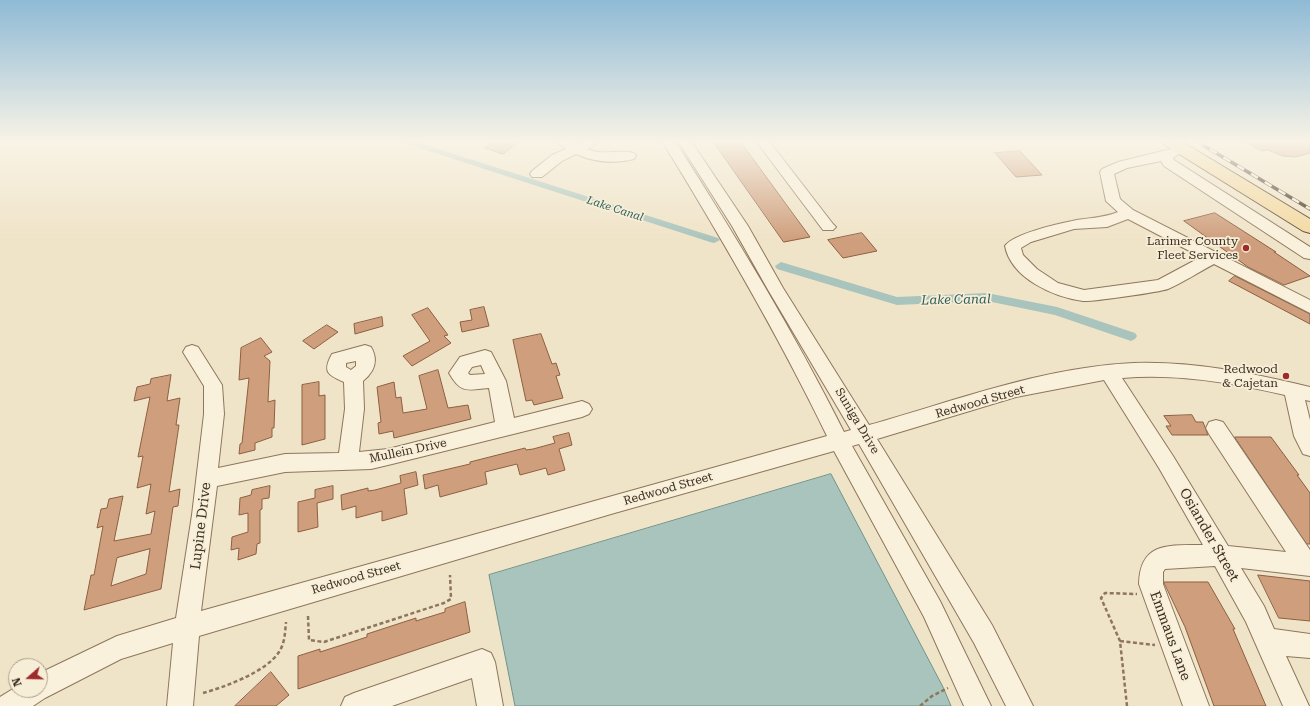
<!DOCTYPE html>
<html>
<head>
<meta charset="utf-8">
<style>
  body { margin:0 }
  #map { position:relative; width:1310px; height:706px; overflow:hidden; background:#f0e4c8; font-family:"Roboto Serif",serif }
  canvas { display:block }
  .north { position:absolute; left:8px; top:658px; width:40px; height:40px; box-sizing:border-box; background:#f7eed8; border:1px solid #ada18e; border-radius:50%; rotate:250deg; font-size:11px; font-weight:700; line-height:16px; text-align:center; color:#3d2e20 }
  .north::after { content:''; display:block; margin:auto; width:14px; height:18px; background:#9e2a2b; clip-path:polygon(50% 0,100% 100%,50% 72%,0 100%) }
</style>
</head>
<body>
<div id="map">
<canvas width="1310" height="706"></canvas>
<div class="north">N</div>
</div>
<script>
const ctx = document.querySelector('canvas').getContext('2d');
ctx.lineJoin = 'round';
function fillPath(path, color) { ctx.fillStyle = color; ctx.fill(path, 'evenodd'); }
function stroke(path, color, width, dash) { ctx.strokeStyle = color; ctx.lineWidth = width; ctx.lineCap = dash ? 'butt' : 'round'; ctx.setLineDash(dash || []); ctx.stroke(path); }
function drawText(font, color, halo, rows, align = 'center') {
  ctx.font = font + ' "Roboto Serif",serif'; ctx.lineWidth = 3.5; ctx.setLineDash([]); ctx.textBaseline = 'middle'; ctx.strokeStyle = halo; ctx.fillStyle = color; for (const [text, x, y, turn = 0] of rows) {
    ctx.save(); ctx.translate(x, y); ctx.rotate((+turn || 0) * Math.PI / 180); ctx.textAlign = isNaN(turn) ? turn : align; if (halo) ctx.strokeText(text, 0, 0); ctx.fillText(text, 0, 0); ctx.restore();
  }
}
const water = new Path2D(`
  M831 474 943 687 951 706H515L489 575Z`);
fillPath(water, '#a9c4bc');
stroke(water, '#6f938a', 1);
fillPath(new Path2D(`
  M398 141H413L718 238 720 240 714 243 710 242Z
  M781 262 897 297 987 293 1057 307 1135 333 1137 336 1135 339 1131 341 1055 315 987 301 897 305 777 269 775 266Z`), '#a9c4bc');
const building = new Path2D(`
  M494 141H520L503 154 485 148Z
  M713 141H740L810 237 784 242Z
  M1244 141H1310V153L1295 157 1283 156 1268 150 1262 151Z
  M1020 151 1042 175 1016 177 995 153Z
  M1215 213 1276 252H1274L1310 276 1284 285 1248 267 1184 221Z
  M862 233 877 251 843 258 828 240Z
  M1235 276 1310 314V324L1229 281Z
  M484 307 489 326 462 332 460 322 472 320 470 310Z
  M428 308 448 335 444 336 451 343 412 366 403 356 430 341 412 315Z
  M382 317 383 326 355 334 354 324Z
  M327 325 338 332 314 349 303 341Z
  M541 334 552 364 556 363 560 375 556 376 563 398 534 405 532 400 526 401 513 340Z
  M261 338 272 352 264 356 270 361 268 402 275 400 274 428H272V437L255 443V450L239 454 240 444 242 443 249 378 239 380 241 348Z
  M438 370 448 408 468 405 471 419 394 438 393 431 379 434 378 423 381 422 377 387 394 382 396 398 401 397 403 413 427 409 419 376Z
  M171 375 167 401 180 398 176 425H179L169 492 180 489 178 506 173 507 161 589 84 610 91 575H94L103 526 97 528 101 509 107 508 109 499 123 496 114 541 151 534 155 511 146 514 151 484 137 488 143 456 138 457 150 397 134 401 137 387 150 384 151 379ZM150 549 146 574 111 586 117 558Z
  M319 382V396L325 395V439L302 445V385Z
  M1192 415 1196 422H1203L1208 435H1172L1166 426H1171L1164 416Z
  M569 433 572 445 559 449 565 470 548 475 546 468 520 475 517 464 485 472 487 484 440 497 438 485 425 489 423 475 470 464V462L525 448 526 450 533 449 555 443 553 437Z
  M1235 437H1271L1299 475H1297L1310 493V544H1307Z
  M416 472 418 485 404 489 407 514 382 521V511L356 518V506L342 510 341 495 368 488V491L375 490 401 483 400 476Z
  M270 486 269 498 262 499V509L260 510V543L257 544 256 554 238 560 239 548 231 550 232 537 248 532V513L239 515 240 498 251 495 252 490Z
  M333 486V499L317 503 318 527 298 532V502L315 498V490Z
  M1258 575 1310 581V621L1279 618Z
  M1164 582H1208L1235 629H1233L1266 706H1214L1185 627Z
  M465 602 470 632 298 689V656L320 649V652L367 637V634L416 618V621L445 612V609Z
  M271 672 289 695 276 706H235Z`);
fillPath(building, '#cf9f7d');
stroke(building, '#8d5f41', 1);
const minor = new Path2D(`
  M555 141H571L576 144 584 141H601L587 149C603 156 618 149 634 153L636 156 634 159C615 164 594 162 576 154L562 161 542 177H532L530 174 532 171 552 155 566 149Z
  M662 141H675C735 235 794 332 844 432L851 430 767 288 732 226 678 141H691L748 226 783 288 869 425C955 401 1043 367 1134 363 1193 361 1252 373 1310 387V401L1305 400 1310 420V456L1303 454 1294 436 1285 395C1232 383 1177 373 1122 378L1173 456 1228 546 1286 552 1209 434 1206 428 1209 422 1216 420 1223 422 1310 550V576L1241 568 1264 606 1274 629 1310 634V658L1286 656 1309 706H1283L1246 622 1215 566 1165 569 1163 572V584L1209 706H1183L1139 584C1140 542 1168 545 1203 545L1159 468 1104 380 1016 397 877 439 992 625 1033 706H1006L974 643 859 444 852 446 940 601 991 706H964L924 617 834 451 611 514 199 636 193 706H167L173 643 121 659 45 698 33 706H0V697L16 687V690H40V673L117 636 176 618 192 515 204 414V386L183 352 186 347 192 345 198 347 222 385 224 414 218 468 285 454 339 453 345 409 344 382C328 375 322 372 332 354L365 345 371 347C379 361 374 372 363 381L364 409 359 452 388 449 495 422 489 388C467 390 461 394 449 373L460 357 485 350 491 352 506 381 514 418 582 401 589 404 592 409 589 414 582 417 388 465 371 469 285 472 217 486 201 611 827 436C778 335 721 237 662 141ZM356 361V366L351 370 346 367V363ZM481 365 485 374 470 375 468 373 472 367Z
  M756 141H769L833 224 836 227 833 230H823Z
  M1175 148 1180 149 1182 152 1173 158 1174 160 1310 247V259L1304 258 1164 166 1161 161 1127 168 1114 174 1120 199 1133 210 1310 300V313L1214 264C1199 272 1184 282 1168 289 1160 292 1091 302 1083 301 1053 297 1011 278 1005 246 1013 234 1057 224 1072 221 1089 217 1101 219 1118 212L1106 201 1100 172 1102 169 1118 162ZM1128 219 1201 257 1158 280 1084 290 1058 283 1037 269 1023 255 1021 248 1031 242 1074 229 1107 227Z
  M482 649 491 653 495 662 503 706H477L472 678 392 706H341L345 697 354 693Z`);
const major = new Path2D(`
  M1161 141H1181L1310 219V233L1303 231 1163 144Z`);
stroke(minor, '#8d765c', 2);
stroke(major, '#5b4430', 2);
stroke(new Path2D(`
  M308 616 309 640 324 642 444 603 451 599 450 575
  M1120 641 1155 645
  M203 693C225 687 266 672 279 652 285 643 285 632 286 622
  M920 706 932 696 948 688
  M1127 706 1120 641 1101 598 1105 593 1137 594`), '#8d765c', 2.5, [4, 2.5]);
fillPath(minor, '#faf1dc');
fillPath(major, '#f3d9a0');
const rail = new Path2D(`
  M1196 141 1310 209`);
stroke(rail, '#3d2e20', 3.5);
stroke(rail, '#f7eed8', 2.5, [8]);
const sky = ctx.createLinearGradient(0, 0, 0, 240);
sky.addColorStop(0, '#8fbad6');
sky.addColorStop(0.59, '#f8f3e6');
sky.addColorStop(1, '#f8f3e600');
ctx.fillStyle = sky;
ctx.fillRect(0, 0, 1310, 240);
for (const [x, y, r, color] of [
  [1246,248,4,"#9e2a2b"],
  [1286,376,4,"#9e2a2b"]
]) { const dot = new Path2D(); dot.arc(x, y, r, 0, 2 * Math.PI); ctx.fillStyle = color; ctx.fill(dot); stroke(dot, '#f7eed8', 1.5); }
drawText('italic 11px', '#2f5d5a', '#f7eed8', [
  ["Lake Canal",615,209,18]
]);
drawText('12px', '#3d2e20', '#f7eed8', [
  ["Larimer County",1238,241],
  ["Fleet Services",1238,255],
  ["Redwood",1278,369],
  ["& Cajetan",1278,383]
], 'right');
drawText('12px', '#3d2e20', '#f7eed8', [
  ["Redwood Street",980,402,-16],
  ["Suniga Drive",857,421,59],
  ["Mullein Drive",408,451,-12],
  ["Redwood Street",668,489,-16],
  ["Redwood Street",356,578,-16]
]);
drawText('italic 13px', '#2f5d5a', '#f7eed8', [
  ["Lake Canal",956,300,-1]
]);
drawText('14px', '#3d2e20', '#f7eed8', [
  ["Lupine Drive",201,526,-83],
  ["Osiander Street",1209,535,60],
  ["Emmaus Lane",1170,636,70]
]);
</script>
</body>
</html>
